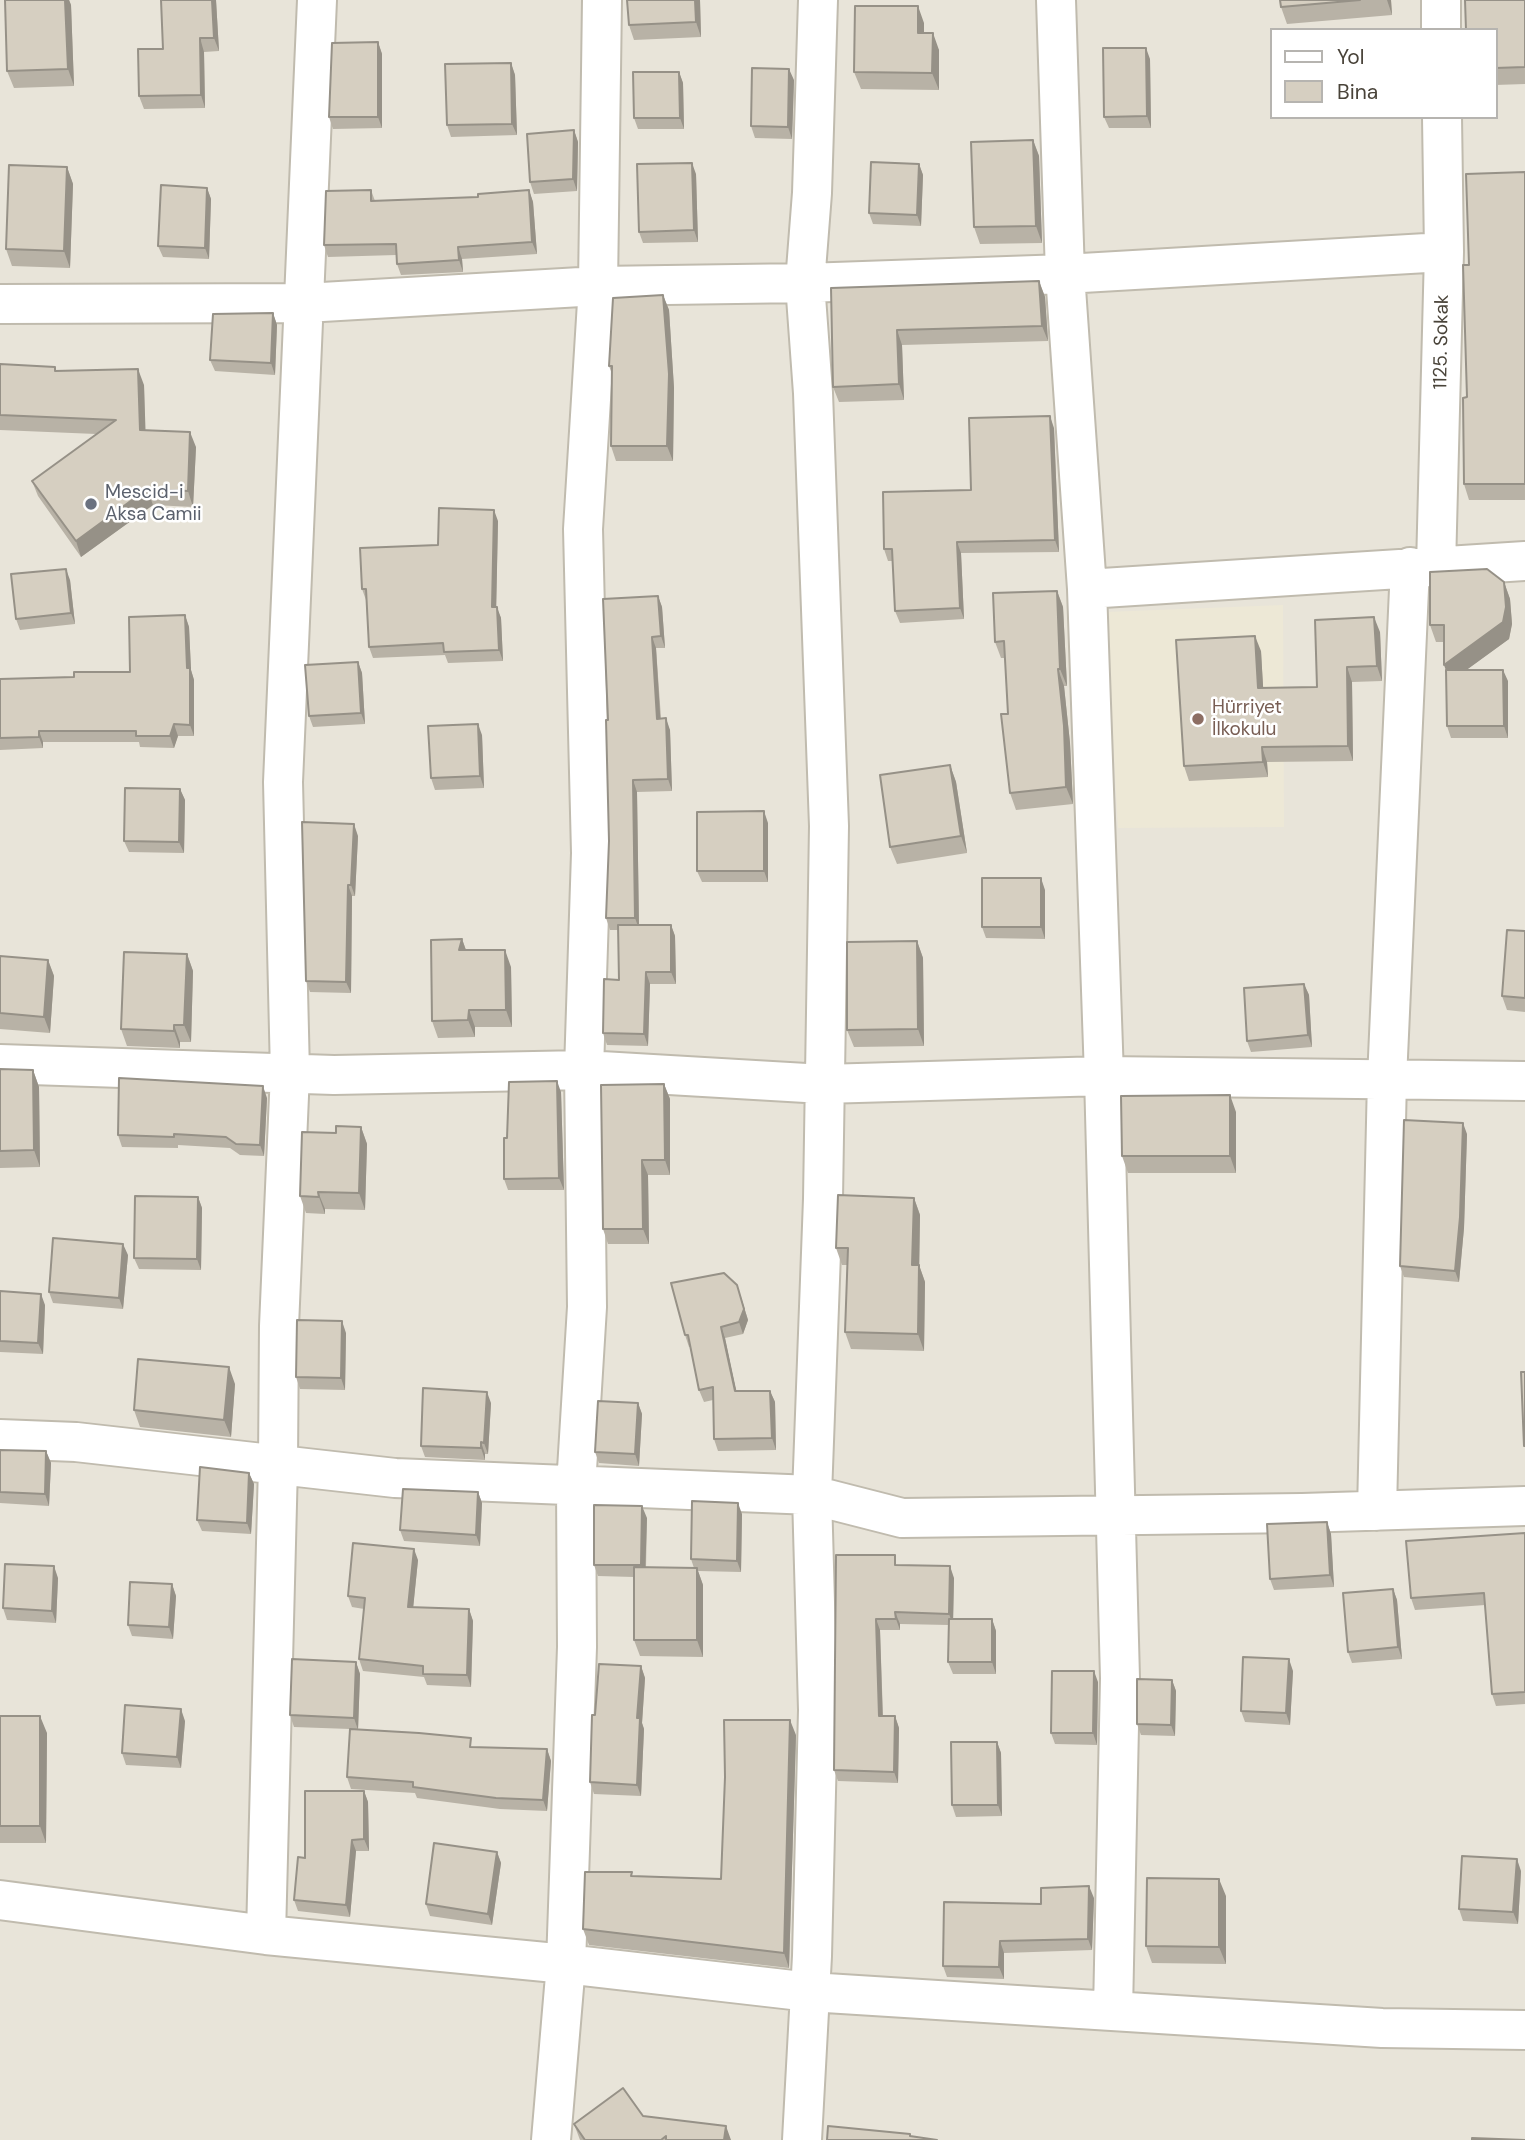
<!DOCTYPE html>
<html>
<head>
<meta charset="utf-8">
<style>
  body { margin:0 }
  #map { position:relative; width:1525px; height:2140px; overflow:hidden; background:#f5f2eb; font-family:"DM Sans",sans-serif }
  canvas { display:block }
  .legend { position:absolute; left:1270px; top:28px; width:228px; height:91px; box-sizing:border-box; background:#fff; border:2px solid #b6b4b0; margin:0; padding:9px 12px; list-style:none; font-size:21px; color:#494339 }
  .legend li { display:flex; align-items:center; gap:14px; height:35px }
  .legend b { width:35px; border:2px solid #b6b4b0 }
</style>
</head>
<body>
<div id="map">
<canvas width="1525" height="2140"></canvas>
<ul class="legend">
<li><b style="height:9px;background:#fff"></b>Yol</li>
<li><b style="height:19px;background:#d6cfc1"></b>Bina</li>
</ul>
</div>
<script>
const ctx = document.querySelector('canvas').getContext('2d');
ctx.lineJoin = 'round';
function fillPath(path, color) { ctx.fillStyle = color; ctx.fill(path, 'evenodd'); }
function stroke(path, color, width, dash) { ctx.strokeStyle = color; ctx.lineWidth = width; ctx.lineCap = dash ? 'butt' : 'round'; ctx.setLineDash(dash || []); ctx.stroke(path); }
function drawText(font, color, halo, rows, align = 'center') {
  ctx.font = font + ' "DM Sans",sans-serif'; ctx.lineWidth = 5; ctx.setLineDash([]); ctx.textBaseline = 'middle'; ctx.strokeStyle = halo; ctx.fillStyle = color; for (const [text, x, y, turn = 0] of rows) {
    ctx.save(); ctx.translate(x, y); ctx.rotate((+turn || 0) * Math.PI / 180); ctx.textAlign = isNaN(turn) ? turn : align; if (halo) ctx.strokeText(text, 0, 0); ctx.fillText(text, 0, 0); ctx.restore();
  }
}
fillPath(new Path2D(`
  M0 0H1525V2140H0ZM1271 30H1495V117H1271Z`), '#e8e4d9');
fillPath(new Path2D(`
  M1283 605 1284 827 1118 828 1106 612Z`), '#ede8d6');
const minor = new Path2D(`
  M1056 0 1065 274 1087 589 1104 1076 1120 1678 1113 2011
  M1441 0V30
  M0 304 305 303 598 286 805 283 1065 274 1444 252
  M1436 567 1444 252 1442 117
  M1087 589 1525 561
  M0 1064 334 1075 584 1070 823 1084 1104 1076 1525 1081
  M0 1439 76 1442 395 1478 812 1495 902 1518 1302 1513 1525 1506
  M1377 1511 1387 1079 1410 567
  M0 1900 266 1935 566 1964 810 1992 1382 2028 1525 2030
  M266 1935 278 1465 279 1326 290 1073 283 782 317 0
  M551 2140 566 1964 577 1647 576 1486 587 1307 584 1070 591 853 583 529 598 286 602 0
  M802 2140 812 1956 818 1710 812 1495 823 1199 829 826 813 393 805 283 812 193 818 0`);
stroke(minor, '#c0bbae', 42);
stroke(minor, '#fff', 38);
fillPath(new Path2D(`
  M5 0H69L71 5 74 86 14 88 7 71Z
  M161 0H216L219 51 204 52 205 108 144 109 139 96 163 49Z
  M627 0H700L701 37 634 40 629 25Z
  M1280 0H1391L1392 15 1287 24 1281 7Z
  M1525 0V84L1495 85V30Z
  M924 23V33L939 50V90L861 89 854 72Z
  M378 42 382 54V128L333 129 329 117Z
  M1150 59 1151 128H1109L1104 117Z
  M511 63 515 75 517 135 451 137 447 125Z
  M679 72 683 83 684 129H638L634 118Z
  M794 80 792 139 755 138 751 126Z
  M574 130 578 142 577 191 534 194 530 182Z
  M1033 140 1039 156 1042 243 980 244 974 227Z
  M919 164 923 175 921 226 873 224 869 213Z
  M67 167 73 184 70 268 12 266 6 249Z
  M1525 173V500H1469L1464 484 1467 397 1469 265Z
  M696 174 698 242 643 243 639 232Z
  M207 188 211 199 209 259 163 257 158 246Z
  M371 190 375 201 478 197 529 190 533 202 537 254 462 259 463 272 401 275 397 264 396 255 328 257 324 245Z
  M1039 281 1045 297 1048 341 902 345 904 400 839 402 833 387 831 288Z
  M663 295 669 310 674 388 673 461H616L611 446 612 374 609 366Z
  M273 313 277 325 275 375 215 371 210 360Z
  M0 364 56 371 144 385 145 430 196 447 193 507 153 505 81 557 38 496 32 481 96 434 0 430Z
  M1054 428 1059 552 961 553 964 619 900 623 895 611 893 561H888L884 549 971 490Z
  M498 521 496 607 501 618 503 661 448 663 445 655 373 658 369 647 366 600 362 589 438 545Z
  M70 580 75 624 20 630 16 619Z
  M1504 582 1510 599 1512 624 1509 639 1466 670 1508 681V738H1451L1447 726 1446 670 1444 642H1436L1430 625Z
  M1057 591 1063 607 1067 686H1064L1070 743 1073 804 1016 810 1010 793 1008 714 1005 658H1001L995 642Z
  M658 596 662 607 665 648H656L661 718 670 730 672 791 637 792 639 925H671L675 936 676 984H650L648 1046 607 1045 603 1033 619 980 618 930H610L606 918 609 841 608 720Z
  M185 615 189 627 191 670 194 680V736H178L174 748 140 747 139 742H43V748L0 750V679L74 677 130 672Z
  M1380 632 1382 681 1352 682 1353 761 1267 762 1268 777 1189 781 1184 766 1261 651 1263 688 1317 687Z
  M358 662 362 673 365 724 313 727 309 716Z
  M482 735 484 788 435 790 431 778Z
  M950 765 956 782 967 853 897 864 890 847Z
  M180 789 185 800 184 853 129 852 124 841Z
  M768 823V882H702L697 871Z
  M358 836 355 896H352L351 993 310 992 306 981Z
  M1045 890V939L986 938 982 927Z
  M1525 931V1012L1507 1010 1502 996Z
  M462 939 466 950 511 967 512 1027H475V1037L438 1038 432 1021Z
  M917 941 923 958 924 1046 854 1047 847 1030Z
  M187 954 193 971 191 1042H180V1048L127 1046 121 1029Z
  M0 956 48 960 54 976 50 1033 0 1029Z
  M1304 984 1309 995 1312 1047 1251 1052 1247 1041Z
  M0 1069 33 1070 39 1087 40 1167 0 1168Z
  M664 1084 670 1099V1175H648L649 1244H608L603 1229Z
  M561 1092 564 1190H508L504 1179 507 1138Z
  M267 1098 264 1156 240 1155 230 1148 178 1145V1148L122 1147 118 1135Z
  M1236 1112V1173H1128L1122 1156Z
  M361 1127 367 1144 365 1210 325 1209V1214L306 1213 300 1196 336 1133Z
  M1467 1134 1464 1228 1459 1282 1404 1277 1400 1266Z
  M198 1197 202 1208 201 1270 139 1269 134 1258Z
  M914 1198 920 1215 919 1265 925 1282 924 1351 851 1349 845 1332 847 1265H842L836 1248Z
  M128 1255 123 1309 53 1303 49 1292Z
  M0 1291 45 1305 43 1354 0 1352Z
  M741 1297 748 1320 743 1334 725 1338 736 1391H770L775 1402 776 1450 718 1451 714 1439 713 1400 704 1402 699 1390 690 1347H689L685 1335Z
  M346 1333 345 1390 300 1389 296 1377Z
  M235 1384 231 1437 140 1427 134 1410Z
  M491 1403 488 1454H485V1460L425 1457 421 1446Z
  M638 1403 642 1414 639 1466 599 1463 595 1452Z
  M0 1450 46 1451 51 1463 49 1506 0 1503Z
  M249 1473 254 1484 251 1534 202 1531 197 1520Z
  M478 1492 482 1503 480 1546 404 1541 400 1530Z
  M742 1514 741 1572 698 1571 703 1585V1657L640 1656 634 1640V1577L598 1576 594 1565 647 1518 646 1568H694L691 1559Z
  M1327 1522 1331 1534 1334 1587 1274 1590 1270 1579Z
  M1525 1533V1704L1496 1706 1492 1694 1485 1605 1415 1610 1411 1598Z
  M836 1555 899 1565 954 1578 953 1619H992L996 1631V1674H953L948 1662 949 1625 900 1624V1630H880L883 1716H895L899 1728 898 1783 838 1781 834 1770Z
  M418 1560 413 1608 469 1609 473 1621 471 1687 427 1685 424 1677 363 1671 359 1659 364 1609 352 1607 348 1596Z
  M58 1578 56 1623 7 1620 3 1608Z
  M172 1584 176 1596 173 1639 132 1636 128 1625Z
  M1393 1589 1397 1600 1402 1659 1352 1663 1348 1652Z
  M356 1662 360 1674 358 1730 474 1747 547 1749 551 1761 547 1811 500 1809 417 1798 415 1793 351 1789 347 1777 350 1729 294 1727 290 1715Z
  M641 1666 645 1678 642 1723 644 1729 641 1796 594 1794 590 1782 595 1715Z
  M1293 1671 1290 1725 1245 1722 1241 1711Z
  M1172 1680 1176 1691 1175 1736 1141 1735 1137 1724Z
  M1098 1682 1097 1745 1055 1744 1051 1733Z
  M0 1716 47 1733 46 1843H0Z
  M185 1721 181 1768 126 1765 122 1753Z
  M796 1735 789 1968 589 1945 583 1929 633 1876 721 1879Z
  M997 1742 1001 1753 1002 1816 956 1817 952 1805Z
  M364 1791 368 1802 369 1851H356L350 1917 298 1911 294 1900 305 1858Z
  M497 1852 501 1863 492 1925 430 1916 426 1904Z
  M1521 1871 1518 1924 1463 1921 1459 1909Z
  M1226 1896V1964L1152 1963 1146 1946Z
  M1094 1898 1092 1950 1004 1953V1979L947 1977 943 1966 1041 1904Z
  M643 2116 731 2140H580L574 2124Z`), '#b8b2a6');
fillPath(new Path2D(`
  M65 0H69L71 5 74 86 68 69Z
  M212 0H216L219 51 214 38Z
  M695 0H700L701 37 696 22Z
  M1387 0H1391L1392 15Z
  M918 6 924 23V50L918 33Z
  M933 33 939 50V90L932 73Z
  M200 38 204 52 205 108 201 95Z
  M378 42 382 54V128L378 117Z
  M1146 48 1150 59 1151 128 1147 116Z
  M511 63 515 75 517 135 512 124Z
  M789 69 794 80 792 139 788 127Z
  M679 72 683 83 684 129 680 118Z
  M574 130 578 142 577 191 573 179Z
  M1033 140 1039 156 1042 243 1036 226Z
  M692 163 696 174 698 242 694 230Z
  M919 164 923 175 921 226 917 215Z
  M67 167 73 184 70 268 64 251Z
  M207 188 211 199 209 259 205 248Z
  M529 190 533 202 537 254 532 242Z
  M458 247 462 259 463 272 459 260Z
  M1039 281 1045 297 1048 341 1042 326Z
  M663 295 669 310 674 388 673 461 667 446Z
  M273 313 277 325 275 375 271 363Z
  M897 330 902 345 904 400 899 384Z
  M138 369 144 385 146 445 140 430Z
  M1050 416 1054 428 1059 552 1055 540Z
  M190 432 196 447 193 507 188 491Z
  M147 489 153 505 81 557 76 541Z
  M494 510 498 521 496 618 492 607Z
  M957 542 961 553 964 619 960 608Z
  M66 569 70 580 75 624 71 613Z
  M1504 582 1510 599 1512 624 1509 639 1450 682 1444 665Z
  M1057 591 1063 607 1067 686 1060 669Z
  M658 596 662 607 665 648 661 636Z
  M497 607 501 618 503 661 499 650Z
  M185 615 189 627 191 670 194 680V736L190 725 187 668Z
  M1374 617 1380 632 1382 681 1377 666Z
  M1255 636 1261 651 1264 702 1258 688Z
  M652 637 656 648 661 730 657 719Z
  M358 662 362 673 365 724 361 713Z
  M1347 667 1352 682 1353 761 1348 746Z
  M1058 669 1064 686 1070 743 1073 804 1066 787Z
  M1503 670 1508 681V738L1504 726Z
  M666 718 670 730 672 791 668 779Z
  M174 724 178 736 174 748 170 736Z
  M478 724 482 735 484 788 480 776Z
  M39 731 43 742V748L39 737Z
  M1262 747 1267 762 1268 777 1263 762Z
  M950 765 956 782 967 853 961 836Z
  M633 780 637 792 639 929 635 918Z
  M180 789 185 800 184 853 179 842Z
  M764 811 768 823V882L764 871Z
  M354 824 358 836 355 896 351 885Z
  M1041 878 1045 890V939L1041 927Z
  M348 885 352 896 351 993 346 982Z
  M671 925 675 936 676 984 671 972Z
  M462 939 468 956 459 950Z
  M917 941 923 958 924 1046 918 1029Z
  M505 950 511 967 512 1027 506 1010Z
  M187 954 193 971 191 1042 184 1025Z
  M48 960 54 976 50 1033 44 1017Z
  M646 972 650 984 648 1046 644 1034Z
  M1304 984 1309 995 1312 1047 1308 1035Z
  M469 1010 475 1027V1037L468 1020Z
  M174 1025 180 1042V1048L174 1031Z
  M33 1070 39 1087 40 1167 34 1150Z
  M557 1081 561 1092 564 1190 559 1178Z
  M664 1084 670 1099V1175L665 1160Z
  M263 1086 267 1098 264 1156 260 1145Z
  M1230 1095 1236 1112V1173L1230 1156Z
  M1463 1123 1467 1134 1464 1228 1459 1282 1455 1271Z
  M361 1127 367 1144 365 1210 359 1193Z
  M642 1160 648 1175 649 1244 643 1229Z
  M318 1192 325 1209V1214L319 1197Z
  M198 1197 202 1208 201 1270 197 1259Z
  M914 1198 920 1215 919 1282 912 1265Z
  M123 1244 128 1255 123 1309 119 1298Z
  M919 1265 925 1282 924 1351 918 1334Z
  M737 1285 748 1320 743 1334 739 1322Z
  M41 1294 45 1305 43 1354 38 1343Z
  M342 1321 346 1333 345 1390 341 1378Z
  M721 1327 725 1338 739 1403 735 1391Z
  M229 1367 235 1384 231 1437 224 1420Z
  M770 1391 775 1402 776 1450 772 1438Z
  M487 1392 491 1403 488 1454 484 1443Z
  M638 1403 642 1414 639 1466 635 1454Z
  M481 1442 485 1454V1460L481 1448Z
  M46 1451 51 1463 49 1506 45 1494Z
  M249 1473 254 1484 251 1534 247 1523Z
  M478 1492 482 1503 480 1546 476 1535Z
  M738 1503 742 1514 741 1572 737 1561Z
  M642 1506 647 1518 645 1577 641 1565Z
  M1327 1522 1331 1534 1334 1587 1330 1575Z
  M414 1549 418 1560 412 1619 408 1607Z
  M54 1566 58 1578 56 1623 52 1611Z
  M950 1566 954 1578 953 1625 949 1614Z
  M697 1568 703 1585V1657L697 1640Z
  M172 1584 176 1596 173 1639 169 1627Z
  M1393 1589 1397 1600 1402 1659 1398 1647Z
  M469 1609 473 1621 471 1687 467 1675Z
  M895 1612 900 1624V1630L896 1619Z
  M876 1619 880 1630 883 1727 879 1716Z
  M992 1619 996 1631V1674L992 1662Z
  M1289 1659 1293 1671 1290 1725 1286 1713Z
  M356 1662 360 1674 358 1730 354 1718Z
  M641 1666 645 1678 642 1723 644 1729 641 1796 637 1785V1718Z
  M1094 1671 1098 1682 1097 1745 1093 1733Z
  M1172 1680 1176 1691 1175 1736 1171 1725Z
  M181 1709 185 1721 181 1768 177 1757Z
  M40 1716 47 1733 46 1843 40 1826Z
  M895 1716 899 1728 898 1783 894 1772Z
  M790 1720 796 1735 789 1968 784 1953Z
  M997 1742 1001 1753 1002 1816 998 1805Z
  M547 1749 551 1761 547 1811 543 1800Z
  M364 1791 368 1802 369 1851 364 1839Z
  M352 1840 356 1851 350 1917 346 1905Z
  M497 1852 501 1863 492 1925 488 1914Z
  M1517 1859 1521 1871 1518 1924 1513 1912Z
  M1219 1879 1226 1896V1964L1219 1947Z
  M1089 1886 1094 1898 1092 1950 1088 1939Z
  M1000 1941 1004 1953V1979L999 1967Z
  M726 2126 731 2140H724Z`), '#969187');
const building = new Path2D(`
  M5 0H65L68 69 7 71Z
  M161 0H212L214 38H200L201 95 139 96 138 49H163Z
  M627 0H695L696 22 629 25Z
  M1280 0H1360L1281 7Z
  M1465 0H1525V67L1495 68V30H1466Z
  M855 6H918V33H933L932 73 854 72Z
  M378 42V117H329L332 43Z
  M1103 48H1146L1147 116 1104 117Z
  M511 63 512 124 447 125 445 64Z
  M752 68 789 69 788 127 751 126Z
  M633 72H679L680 118H634Z
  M574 130 573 179 530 182 527 134Z
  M1033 140 1036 226 974 227 971 142Z
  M871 162 919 164 917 215 869 213Z
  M692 163 694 230 639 232 637 164Z
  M9 165 67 167 64 251 6 249Z
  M1525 172V484H1464L1463 398 1467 397 1463 265H1469L1466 174Z
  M161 185 207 188 205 248 158 246Z
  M371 190V201L478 197V194L529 190 532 242 458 247 459 260 397 264 396 244 324 245 326 191Z
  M1039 281 1042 326 897 330 899 384 833 387 831 288Z
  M663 295 669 374 667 446H611L612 366H609L613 298Z
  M273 313 271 363 210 360 213 314Z
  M0 364 55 367V371L138 369 140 430 190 432 188 491 147 489 76 541 32 481 116 420 0 415Z
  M1050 416 1055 540 957 542 960 608 895 611 892 549H884L883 492 971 490 969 418Z
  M439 508 494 510 492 607H497L499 650 444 652 443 643 369 647 366 589H362L360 548 438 545Z
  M66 569 71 613 16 619 11 574Z
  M1487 569 1504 582 1506 607 1503 622 1444 665V625H1430V572Z
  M1057 591 1060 669H1058L1064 726 1066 787 1010 793 1001 714H1008L1004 641 995 642 993 593Z
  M658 596 661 636 652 637 657 719 666 718 668 779 633 780 635 918H606L609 841 606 720H608L603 599Z
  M185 615 187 668H190V725L174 724 170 736H136V731H39V737L0 738V679L74 677V672H130L129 617Z
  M1374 617 1377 666 1347 667 1348 746 1262 747 1263 762 1184 766 1176 640 1255 636 1258 688 1317 687 1315 620Z
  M358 662 361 713 309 716 305 665Z
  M1446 670H1503L1504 726H1447Z
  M478 724 480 776 431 778 428 726Z
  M950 765 961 836 890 847 880 775Z
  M125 788 180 789 179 842 124 841Z
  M764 811V871H697V812Z
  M302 822 354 824 351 885H348L346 982 306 981Z
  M982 878H1041V927H982Z
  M618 925H671V972H646L644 1034 603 1033 604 979 619 980Z
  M1507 930 1525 931V998L1502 996Z
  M462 939 459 950H505L506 1010H469L468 1020 432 1021 431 940Z
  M917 941 918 1029 847 1030V942Z
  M124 952 187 954 184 1025H174V1031L121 1029Z
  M0 956 48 960 44 1017 0 1013Z
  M1304 984 1308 1035 1247 1041 1244 988Z
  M0 1069 33 1070 34 1150 0 1151Z
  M119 1078 263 1086 260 1145 236 1144 226 1137 174 1134V1137L118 1135Z
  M557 1081 559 1178 504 1179V1138H507L509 1082Z
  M664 1084 665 1160H642L643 1229H603L601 1085Z
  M1230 1095V1156H1122L1121 1096Z
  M1404 1120 1463 1123 1460 1217 1455 1271 1400 1266Z
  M336 1126 361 1127 359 1193 318 1192 319 1197 300 1196 302 1132 336 1133Z
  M838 1195 914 1198 912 1265H919L918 1334 845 1332 848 1248H836Z
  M135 1196 198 1197 197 1259 134 1258Z
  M53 1238 123 1244 119 1298 49 1292Z
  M724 1273 737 1285 744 1309 739 1322 721 1327 735 1391H770L772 1438 714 1439 713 1387 699 1390 688 1335H685L671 1283Z
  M0 1291 41 1294 38 1343 0 1341Z
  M297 1320 342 1321 341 1378 296 1377Z
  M138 1359 229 1367 224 1420 134 1410Z
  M1521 1372H1525V1446H1524Z
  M423 1388 487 1392 484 1443 481 1442V1448L421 1446Z
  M598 1401 638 1403 635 1454 595 1452Z
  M0 1450 46 1451 45 1494 0 1492Z
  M200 1467 249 1473 247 1523 197 1520Z
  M403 1489 478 1492 476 1535 400 1530Z
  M692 1501 738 1503 737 1561 691 1559Z
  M594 1505 642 1506 641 1565H594Z
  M1327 1522 1330 1575 1270 1579 1267 1524Z
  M1525 1533V1692L1492 1694 1484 1593 1411 1598 1406 1541Z
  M353 1543 414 1549 408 1607 469 1609 467 1675 423 1674V1666L359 1659 365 1598 348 1596Z
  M836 1555H895V1565L950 1566 949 1614 895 1612 896 1619H876L879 1716H895L894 1772 834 1770Z
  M5 1564 54 1566 52 1611 3 1608Z
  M634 1567 697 1568V1640H634Z
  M130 1582 172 1584 169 1627 128 1625Z
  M1393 1589 1398 1647 1348 1652 1343 1593Z
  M949 1619H992V1662H948Z
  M1243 1657 1289 1659 1286 1713 1241 1711Z
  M292 1659 356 1662 354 1718 290 1715Z
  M599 1664 641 1666 637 1718H640L637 1785 590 1782 592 1715H595Z
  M1052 1671H1094L1093 1733H1051Z
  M1137 1679 1172 1680 1171 1725 1137 1724Z
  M125 1705 181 1709 177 1757 122 1753Z
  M0 1716H40V1826H0Z
  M724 1720H790L784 1953 583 1929 585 1872H632L631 1876 721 1879 725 1777Z
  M350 1729 419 1733 471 1738 470 1747 547 1749 543 1800 496 1798 413 1787V1782L347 1777Z
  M951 1742H997L998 1805H952Z
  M305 1791H364V1839L352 1840 346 1905 294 1900 298 1857 305 1858Z
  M434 1843 497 1852 488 1914 426 1904Z
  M1462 1856 1517 1859 1513 1912 1459 1909Z
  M1147 1878 1219 1879V1947L1146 1946Z
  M1089 1886 1088 1939 1000 1941 999 1967 943 1966 944 1902 1041 1904V1888Z
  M623 2088 643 2116 726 2126 724 2140H666V2136L661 2140H585L574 2124Z
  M828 2126 910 2134V2136L937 2140H827Z
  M1472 2138 1525 2140H1472Z`);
fillPath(building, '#d6cfc1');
stroke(building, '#969187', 2);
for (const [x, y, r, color] of [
  [91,504,7,"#6b7280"],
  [1198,719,7,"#8d6e63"]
]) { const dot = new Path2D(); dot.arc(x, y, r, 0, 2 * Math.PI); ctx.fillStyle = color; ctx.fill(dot); stroke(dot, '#fff', 2.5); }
drawText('19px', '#494339', '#fff', [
  ["1125. Sokak",1442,342,-89]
]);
drawText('19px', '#5b616d', '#fff', [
  ["Mescid-i",105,493],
  ["Aksa Camii",105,515]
], 'left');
drawText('19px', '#785e54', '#fff', [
  ["Hürriyet",1212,708],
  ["İlkokulu",1212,730]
], 'left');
</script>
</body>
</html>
